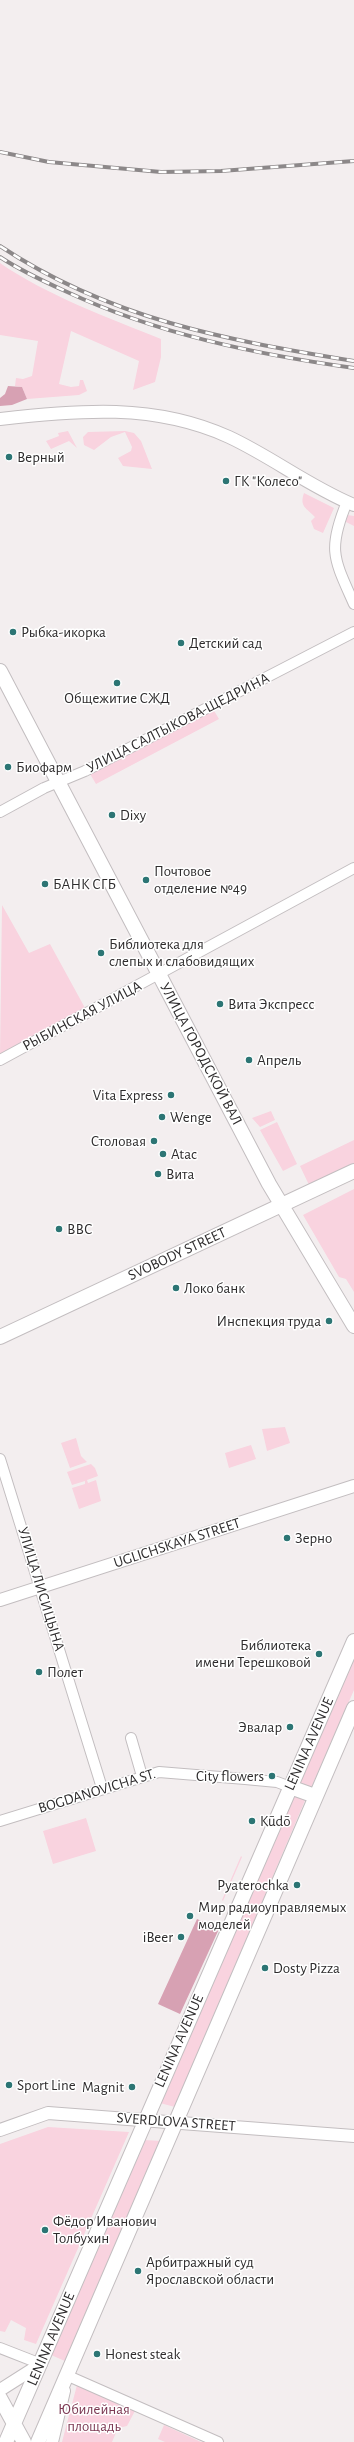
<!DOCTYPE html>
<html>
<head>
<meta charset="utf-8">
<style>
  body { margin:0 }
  canvas { display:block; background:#f3eeef }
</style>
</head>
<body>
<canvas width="354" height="2442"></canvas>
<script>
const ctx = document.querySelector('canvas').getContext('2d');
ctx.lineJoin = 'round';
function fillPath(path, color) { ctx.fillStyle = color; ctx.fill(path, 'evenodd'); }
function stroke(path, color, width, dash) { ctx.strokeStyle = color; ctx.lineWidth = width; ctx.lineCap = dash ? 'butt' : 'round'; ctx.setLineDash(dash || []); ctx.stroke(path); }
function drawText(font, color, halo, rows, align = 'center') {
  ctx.font = font + ' "Alegreya Sans",sans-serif'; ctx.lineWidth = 3; ctx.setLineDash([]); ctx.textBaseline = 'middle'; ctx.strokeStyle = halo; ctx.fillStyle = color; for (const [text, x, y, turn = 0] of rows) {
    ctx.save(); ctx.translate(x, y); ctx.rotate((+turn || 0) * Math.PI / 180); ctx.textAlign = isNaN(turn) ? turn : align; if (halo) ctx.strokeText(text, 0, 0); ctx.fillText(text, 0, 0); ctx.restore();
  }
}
fillPath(new Path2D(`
  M0 263C46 295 109 318 161 339V357L155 382 133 390 139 361 71 331 59 384 71 387 79 386 80 380H83L87 391 79 395 27 399 22 387 15 386 16 378 23 379 32 376 38 341 0 335Z
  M68 431 77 448 69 441 51 449 46 441 59 436 58 433Z
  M125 431 134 433 141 441 152 469 123 466 118 458 131 451 132 447 125 432 111 437 94 450 84 445 83 437 88 432Z
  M304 493 334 508 323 533 314 529 311 521 315 517C307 508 299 507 304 493Z
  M347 515 354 516V526L342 520Z
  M213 709 219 719 96 784 90 774Z
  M2 905 29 953 50 944 85 1008 80 1010 83 1012 39 1033 0 1057Z
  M271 1111 275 1120 260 1127 252 1118Z
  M277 1122 297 1164 283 1171 260 1130Z
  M354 1140V1164L309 1185 300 1166Z
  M354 1189V1292L346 1279 339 1277 303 1215Z
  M285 1427 290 1443 267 1451 262 1429Z
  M76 1438 81 1456 87 1462 70 1468 61 1443Z
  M251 1445 256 1459 229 1468 225 1453Z
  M91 1464 95 1468 98 1476 87 1480 88 1483 96 1480 101 1501 79 1509 72 1488 85 1484V1481L72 1485 67 1472Z
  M354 1660V1690L311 1788 299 1783Z
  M296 1792 306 1798 175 2107 160 2103Z
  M86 1818 96 1851 53 1864 43 1831Z
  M241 1856 242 1857 223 1901 222 1900Z
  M48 2127 129 2132 36 2344 24 2340 26 2328 11 2320 5 2332 0 2331V2144Z
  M144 2140 162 2141 65 2361 51 2355Z
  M77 2385 136 2409 127 2426 118 2428 112 2442H62Z
  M164 2425 201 2442H165L158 2439Z`), '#f9d3df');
fillPath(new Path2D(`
  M8 386 22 387 27 399 12 405 0 406V398L5 394Z
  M197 1919 219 1929 180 2014 158 2004Z`), '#d7a1b3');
const minor = new Path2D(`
  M347 502C327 550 334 559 354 604
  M0 812 44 788 85 771 354 632
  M0 1060 354 868
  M0 1459 102 1788
  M131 1738 142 1776
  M0 1821 159 1772 245 1779 277 1782 290 1787
  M0 2348 41 2364
  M66 2375 218 2442`);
const tertiary = new Path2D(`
  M0 419C78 410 155 403 229 437 272 457 310 487 354 505
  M0 1600 354 1486
  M0 2130 48 2113 354 2136
  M0 2390 41 2364
  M52 2442 64 2391`);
const secondary = new Path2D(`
  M0 671 269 1184 354 1326
  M0 1337 354 1171
  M290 1787 315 1796
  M0 2398 24 2442
  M6 2442 354 1641
  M38 2442 354 1708`);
stroke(minor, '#c3bec0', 12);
stroke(tertiary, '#c3bec0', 14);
stroke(secondary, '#c3bec0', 16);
stroke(minor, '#fff', 10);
stroke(tertiary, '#fff', 12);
stroke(secondary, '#fff', 14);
const rail = new Path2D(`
  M0 152 49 162 161 172 221 171 354 161
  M0 246C110 319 226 340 354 361
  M0 257C20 270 43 281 65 291 157 334 254 354 354 368`);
stroke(rail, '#8c8889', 4);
stroke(rail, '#fff', 2.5, [8]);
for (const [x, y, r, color] of [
  [9,457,4,"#2c7574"],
  [226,481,4,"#2c7574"],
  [13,632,4,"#2c7574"],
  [181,643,4,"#2c7574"],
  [117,683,4,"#2c7574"],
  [8,767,4,"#2c7574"],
  [112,815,4,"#2c7574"],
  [146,880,4,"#2c7574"],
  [45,884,4,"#2c7574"],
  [101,953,4,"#2c7574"],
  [220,1004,4,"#2c7574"],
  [249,1060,4,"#2c7574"],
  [171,1095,4,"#2c7574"],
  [162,1117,4,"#2c7574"],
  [154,1141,4,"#2c7574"],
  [163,1154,4,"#2c7574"],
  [158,1174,4,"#2c7574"],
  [59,1229,4,"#2c7574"],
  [176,1288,4,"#2c7574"],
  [329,1321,4,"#2c7574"],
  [287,1538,4,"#2c7574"],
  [319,1654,4,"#2c7574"],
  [39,1672,4,"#2c7574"],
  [290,1727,4,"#2c7574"],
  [272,1776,4,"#2c7574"],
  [252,1821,4,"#2c7574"],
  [297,1885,4,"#2c7574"],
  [190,1916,4,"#2c7574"],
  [181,1937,4,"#2c7574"],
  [265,1968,4,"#2c7574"],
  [9,2085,4,"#2c7574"],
  [132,2087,4,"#2c7574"],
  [45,2230,4,"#2c7574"],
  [138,2271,4,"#2c7574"],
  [97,2354,4,"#2c7574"]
]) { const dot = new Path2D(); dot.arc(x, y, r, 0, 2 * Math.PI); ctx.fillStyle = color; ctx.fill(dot); stroke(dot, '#fff', 1.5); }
drawText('15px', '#2e2c2d', '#fff', [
  ["Верный",17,457],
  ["ГК \"Колесо\"",234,481],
  ["Рыбка-икорка",21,632],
  ["Детский сад",189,643],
  ["Общежитие СЖД",117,698,"center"],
  ["Биофарм",16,767],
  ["Dixy",120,815],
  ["Почтовое",154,871],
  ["отделение №49",154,888],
  ["БАНК СГБ",53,884],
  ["Библиотека для",109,944],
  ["слепых и слабовидящих",109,961],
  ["Вита Экспресс",228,1004],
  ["Апрель",257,1060],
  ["Vita Express",163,1095,"right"],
  ["Wenge",170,1117],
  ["Столовая",146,1141,"right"],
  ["Atac",171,1154],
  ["Вита",166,1174],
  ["ВВС",67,1229],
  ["Локо банк",184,1288],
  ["Инспекция труда",321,1321,"right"],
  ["Зерно",295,1538],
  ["Библиотека",311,1645,"right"],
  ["имени Терешковой",311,1662,"right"],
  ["Полет",47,1672],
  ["Эвалар",282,1727,"right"],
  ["City flowers",264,1776,"right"],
  ["Kūdō",260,1821],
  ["Pyaterochka",289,1885,"right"],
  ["Мир радиоуправляемых",198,1907],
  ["моделей",198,1924],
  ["iBeer",173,1937,"right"],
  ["Dosty Pizza",273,1968],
  ["Sport Line",17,2085],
  ["Magnit",124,2087,"right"],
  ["Фёдор Иванович",53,2221],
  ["Толбухин",53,2238],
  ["Арбитражный суд",146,2262],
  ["Ярославской области",146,2279],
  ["Honest steak",105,2354]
], 'left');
drawText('15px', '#2e2c2d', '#fff', [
  ["УЛИЦА САЛТЫКОВА-ЩЕДРИНА",178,723,-27],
  ["РЫБИНСКАЯ УЛИЦА",82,1016,-28],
  ["УЛИЦА ГОРОДСКОЙ ВАЛ",201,1054,62],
  ["SVOBODY STREET",177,1254,-25],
  ["UGLICHSKAYA STREET",177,1543,-18],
  ["УЛИЦА ЛИСИЦЫНА",41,1589,73],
  ["LENINA AVENUE",309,1744,-66],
  ["BOGDANOVICHA ST.",97,1791,-17],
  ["LENINA AVENUE",179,2041,-66],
  ["SVERDLOVA STREET",176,2122,4],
  ["LENINA AVENUE",51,2339,-67]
]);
drawText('15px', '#7d3a54', '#fff', [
  ["Юбилейная",94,2409],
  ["площадь",94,2426]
]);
</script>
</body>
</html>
